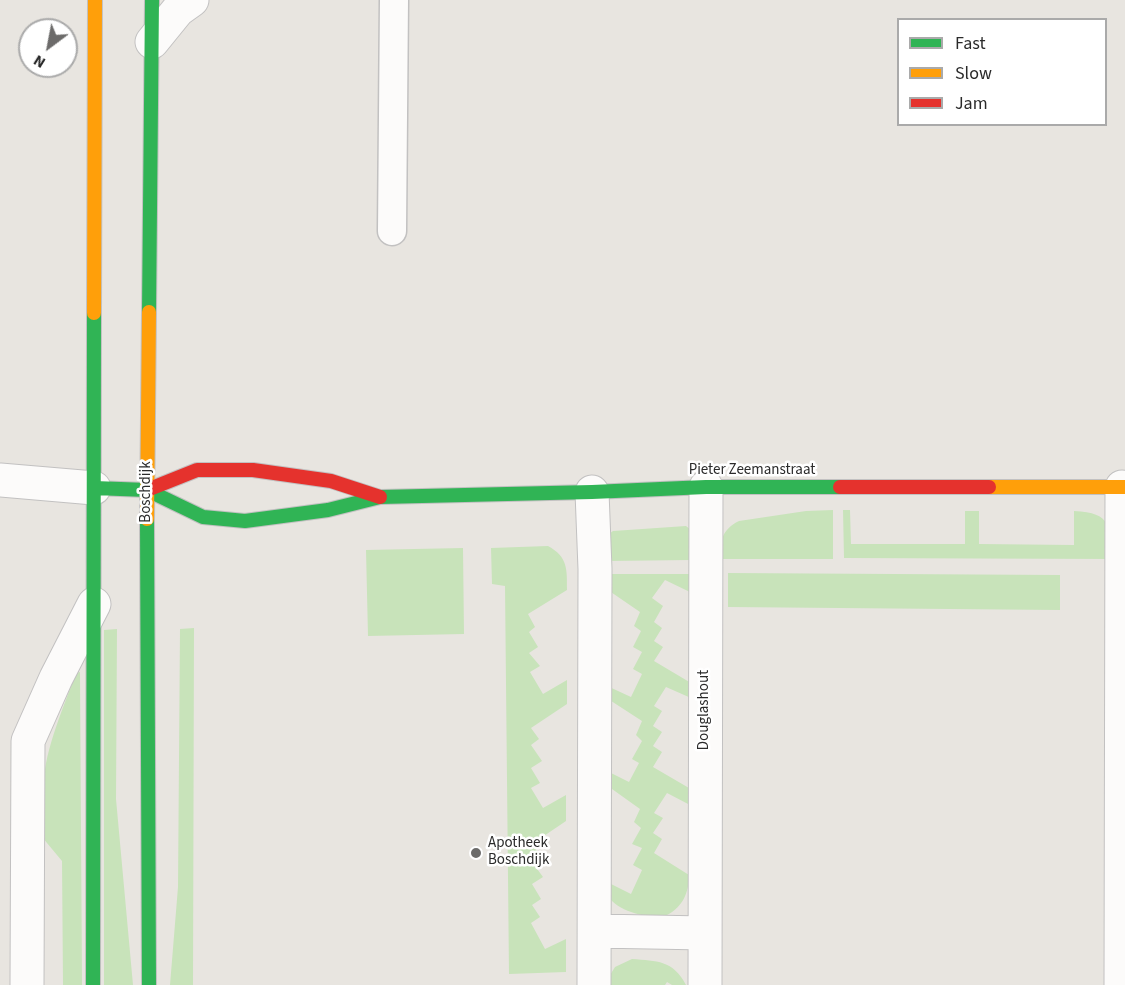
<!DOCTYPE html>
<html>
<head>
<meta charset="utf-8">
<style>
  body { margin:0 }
  #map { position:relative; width:1125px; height:985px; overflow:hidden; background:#e8e5e0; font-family:"Source Sans 3",sans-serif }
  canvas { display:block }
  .legend { position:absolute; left:897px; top:18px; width:210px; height:108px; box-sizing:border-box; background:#fff; border:2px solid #aaa; margin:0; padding:8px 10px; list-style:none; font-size:18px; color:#2a2a2a }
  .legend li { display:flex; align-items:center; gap:12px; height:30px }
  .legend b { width:30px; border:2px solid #aaa }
  .north { position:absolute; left:18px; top:18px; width:60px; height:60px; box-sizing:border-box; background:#fff; border:2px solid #aaa; border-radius:50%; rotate:212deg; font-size:16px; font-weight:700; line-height:24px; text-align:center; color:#2a2a2a }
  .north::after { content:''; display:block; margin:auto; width:21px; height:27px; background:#6c6b6a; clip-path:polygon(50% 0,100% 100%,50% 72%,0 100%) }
</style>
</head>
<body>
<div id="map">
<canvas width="1125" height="985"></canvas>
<ul class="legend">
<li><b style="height:8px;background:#30b455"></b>Fast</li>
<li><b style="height:8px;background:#ff9f0a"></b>Slow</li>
<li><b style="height:8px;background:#e5322d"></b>Jam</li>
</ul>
<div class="north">N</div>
</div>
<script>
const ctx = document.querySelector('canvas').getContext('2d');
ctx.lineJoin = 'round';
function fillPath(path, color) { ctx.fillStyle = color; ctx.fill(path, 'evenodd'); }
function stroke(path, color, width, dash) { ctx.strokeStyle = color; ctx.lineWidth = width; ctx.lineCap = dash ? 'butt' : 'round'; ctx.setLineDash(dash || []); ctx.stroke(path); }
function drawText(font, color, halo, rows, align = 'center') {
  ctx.font = font + ' "Source Sans 3",sans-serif'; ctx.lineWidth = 5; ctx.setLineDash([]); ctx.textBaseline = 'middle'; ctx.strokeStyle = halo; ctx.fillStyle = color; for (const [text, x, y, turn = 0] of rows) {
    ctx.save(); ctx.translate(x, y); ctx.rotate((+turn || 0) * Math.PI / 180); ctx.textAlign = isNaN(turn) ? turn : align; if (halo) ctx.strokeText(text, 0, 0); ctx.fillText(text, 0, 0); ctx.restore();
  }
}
fillPath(new Path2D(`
  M833 510V559H717C720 542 722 529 739 521L806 511Z
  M843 510H850L851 544H965V511H979V544L1074 545V511C1113 513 1108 526 1114 559L844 558Z
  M686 526 691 530V560L606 561 610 533 613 531Z
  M548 546C568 557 567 569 567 590L528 614 535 627 529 632 538 647 529 653 540 666 530 672 543 694 567 680V704L531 728 539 739 531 745 542 761 531 768 540 783 531 788 543 808 566 795V821L532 844 540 855 532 862 543 877 532 884 541 899 532 905 540 917 531 923 545 949 566 939V972L509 974 505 586 492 584 491 548Z
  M463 548 464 634 368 636 366 550Z
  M728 573 1060 575V610L728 607Z
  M605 574H692V593L665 580 652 598 663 606 654 622 662 628 654 641 663 647 654 661 691 683V698L666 687 654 706 662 711 653 726 662 732 653 746 662 752 653 767 689 788 690 805 667 793 654 813 663 818 653 833 662 839 654 853 689 875C689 892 683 907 667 915 654 921 614 911 608 895 606 891 606 885 605 881L631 894 642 870 633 865 642 848 632 844 641 828 634 822 640 809 605 784V770L629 782 639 763 632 759 642 741 636 735 642 721 605 697V685L631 697 642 674 633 669 642 652 633 647 641 631 634 626 640 612 605 588Z
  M194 628 193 985H170L178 887 180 629Z
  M117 629 116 799 133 985H104V630Z
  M80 672 82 985H63L62 861 42 837C42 820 42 802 43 785 46 746 63 709 76 673Z
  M632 959C657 961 673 960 686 985H672L667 982 665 985H604L615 967Z`), '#c8e3ba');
const lane = new Path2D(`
  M392 231 394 0`);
const street = new Path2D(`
  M152 42 178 10 192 0
  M0 480 94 488
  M592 492 595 569 594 985
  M595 931 705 933
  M27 985 28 741 56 678 94 604
  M705 985 706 487
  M1121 985 1122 487`);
const fast = new Path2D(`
  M149 312 152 0
  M94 488 147 490 203 517 245 521 328 510 380 497 592 492 706 487H840
  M147 519 149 985
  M93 985 94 313`);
const slow = new Path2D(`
  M94 313 95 0
  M989 487H1125
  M147 519 149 312`);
const jam = new Path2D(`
  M840 487H989
  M147 490 197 470H253L331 481 380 497`);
stroke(lane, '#c2c1c1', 31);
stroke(street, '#c2c1c1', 35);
stroke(fast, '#c2c1c1', 16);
stroke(slow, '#c2c1c1', 16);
stroke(jam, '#c2c1c1', 16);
stroke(lane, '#fcfbfa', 28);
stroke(street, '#fcfbfa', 33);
stroke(fast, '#30b455', 14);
stroke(slow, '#ff9f0a', 14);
stroke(jam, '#e5322d', 14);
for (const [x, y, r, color] of [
  [476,853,6,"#6c6b6a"]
]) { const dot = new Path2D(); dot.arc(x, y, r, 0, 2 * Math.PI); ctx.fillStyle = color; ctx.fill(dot); stroke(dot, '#fff', 2); }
drawText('15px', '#2a2a2a', '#fff', [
  ["Pieter Zeemanstraat",752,471],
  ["Boschdijk",147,492,-90],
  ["Douglashout",705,710,-90]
]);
drawText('15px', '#2a2a2a', '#fff', [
  ["Apotheek",488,844],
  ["Boschdijk",488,861]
], 'left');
</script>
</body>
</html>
